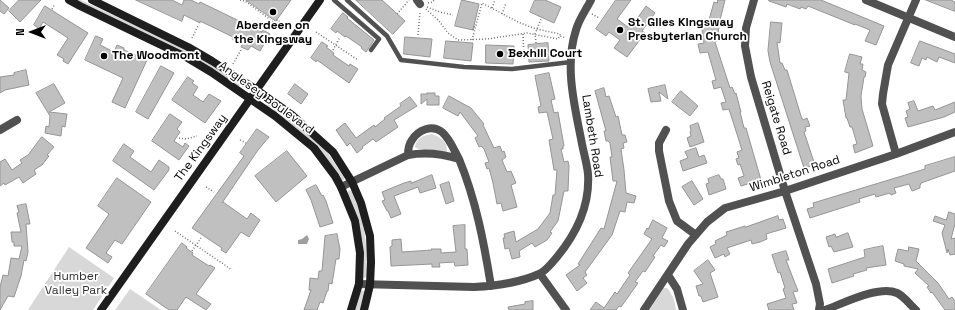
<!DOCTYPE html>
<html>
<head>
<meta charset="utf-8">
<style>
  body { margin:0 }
  #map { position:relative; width:955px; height:310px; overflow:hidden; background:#fff; font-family:"Space Grotesk",sans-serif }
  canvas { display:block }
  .north { position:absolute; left:12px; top:12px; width:40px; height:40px; -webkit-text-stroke:3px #fff; paint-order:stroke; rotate:270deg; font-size:11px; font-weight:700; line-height:16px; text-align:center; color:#000 }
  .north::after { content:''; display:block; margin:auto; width:14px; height:18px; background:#000; clip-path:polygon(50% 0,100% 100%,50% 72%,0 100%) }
</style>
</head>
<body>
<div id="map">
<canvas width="955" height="310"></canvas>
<div class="north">N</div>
</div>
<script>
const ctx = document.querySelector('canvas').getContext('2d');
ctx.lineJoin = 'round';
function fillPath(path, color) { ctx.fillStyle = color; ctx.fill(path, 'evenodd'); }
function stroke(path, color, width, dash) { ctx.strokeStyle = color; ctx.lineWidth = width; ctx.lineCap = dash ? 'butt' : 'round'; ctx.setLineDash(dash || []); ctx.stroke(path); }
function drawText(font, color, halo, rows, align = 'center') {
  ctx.font = font + ' "Space Grotesk",sans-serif'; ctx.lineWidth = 3.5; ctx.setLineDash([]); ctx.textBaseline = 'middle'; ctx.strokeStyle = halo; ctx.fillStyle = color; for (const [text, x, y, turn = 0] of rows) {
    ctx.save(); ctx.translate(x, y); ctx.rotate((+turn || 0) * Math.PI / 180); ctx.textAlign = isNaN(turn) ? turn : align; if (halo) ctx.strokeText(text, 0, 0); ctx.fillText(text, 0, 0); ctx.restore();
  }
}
fillPath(new Path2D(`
  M74 0H81L183 48 205 61 240 85 238 88Z
  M268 102 278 108 325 149 344 177V180L341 181 327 163 264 107Z
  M432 134C441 137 448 142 447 153L418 149 415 147C416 138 424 135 432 134Z
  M350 190C354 193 355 198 357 203 366 229 367 249 367 276L365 278H362L348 196V191Z
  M69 247 114 278 93 310H28Z
  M662 288H667C673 295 675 301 676 310H647Z
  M130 289 161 310H115Z
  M361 291H364L365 292 361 310H354Z`), '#d8d8d8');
fillPath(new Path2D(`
  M307 235 309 239 307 244H298V240L302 239Z`), '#9f9f9f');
const building = new Path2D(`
  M0 0 9 8 4 14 0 11Z
  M19 0H41L20 22 9 11Z
  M136 0H172L182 5 184 0H191L199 4 200 2 262 32 263 30 270 34 260 51 251 46 248 50 241 47 242 44 232 39 233 37 200 21V23L184 15 182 21Z
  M246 0H291L276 21Z
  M356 0H382L405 21 393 34Z
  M462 0 479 4 473 30 455 26Z
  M535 0H545L561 7 554 23 530 12Z
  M616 0H631L617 19 628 27 631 22 634 23 646 6 655 13 642 31 645 33 627 57 614 48 620 40 609 32 606 36 596 29Z
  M718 0H725L720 20 717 41 715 42 730 88 732 87 735 94 736 93 741 112H740L744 128H746L761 180 741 186 738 178 744 176 740 164 738 165 736 159 739 158 737 152 742 150 729 109 723 110 721 103 726 102 721 87 714 89 712 81 716 80 708 52 700 53 698 44 704 43 702 30 704 19 709 20 714 2 717 3Z
  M769 0H821L884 26 876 45 865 41 870 30 855 24V25L808 6 806 9 801 7 800 9 787 4 786 7 769 1Z
  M926 0H951L955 2V11Z
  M45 6 88 33 68 64 63 61 64 59 57 55 68 38 43 22 39 29 34 25Z
  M343 13 348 17 347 18 374 40 366 52 361 48 362 47 346 36 345 37 337 31 336 33 331 29Z
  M771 22 782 23 780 43 777 42 780 63H782L785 70H787L801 116 803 120 807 118 810 126 805 127 806 131 804 132 815 165 804 168 770 62 768 51Z
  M96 36 103 39 100 45 114 52 117 45 124 48V50L147 60 125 108 112 102 123 78 85 60Z
  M405 37 432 39 430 57 404 54Z
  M446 41 473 43 471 61 444 58Z
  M920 41 955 54V63L939 57 937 62 927 57 926 60 922 58 919 66 911 63Z
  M322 42 328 46 326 47 334 53 333 55 349 66 350 64 358 69 349 83 317 60 316 62 311 58Z
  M548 43 549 61 529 62 528 45Z
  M486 45 514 46 513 64 486 63Z
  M850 54 862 57 860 64H863L862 70 866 72 865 77H864L861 96 862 109 873 146 855 153 853 145 857 144 852 127H850L847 118H846L843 100H846L849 73 845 72Z
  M161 66 174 73 148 119 136 112Z
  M26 70 29 85 5 90 0 93V77L14 75V73Z
  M549 73 555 99 551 100 554 113 558 112 564 146H563V149H561L564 162 568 161 569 166 568 191H564L558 221 550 232 552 233 547 240 535 247 532 243 519 251 520 257 512 259 509 248 505 249 503 238H505L504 234 514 231 516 242 538 229 550 213 553 195H555L557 170H554L549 140 553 139 547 112 539 113 538 107 541 106 535 76Z
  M188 77 194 81 192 83 198 87 193 95 203 102 209 94 221 101 205 123 172 100Z
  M54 84 65 103 49 112 67 114 65 127 62 126 61 136 45 133 46 126 49 127 50 116 36 93Z
  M295 84 308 94 301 104 288 94Z
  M665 85 668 99 659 92 661 101 651 102 648 89Z
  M604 88 606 97 609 96 616 117 618 116 622 135H625L627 142 623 143 624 148 621 149 624 170 626 193 636 196 634 203 627 202 625 212 620 211 612 235 585 272 587 275 583 278 587 283 577 291 566 275 580 265 578 264 601 228 604 229 617 181H613L610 157H612L610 143 608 141H606L604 131H606L595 91Z
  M681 91 698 106 690 116 672 102Z
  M427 93H435V96H439V105H427V99L421 104V94H427Z
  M449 96 471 108 484 124 483 125 494 148 500 146 502 152 504 151 506 157 502 160 507 172 511 171 516 183 511 185 517 207 503 211 501 203 497 204 493 183 489 168 487 169 485 163 489 162 484 149 481 146 479 147 475 138 478 136 460 112 458 116 443 108Z
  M410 97 417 106 394 120 398 127 376 142 373 139 362 147 363 148 357 153 350 143 347 146 336 130 345 123 356 138 374 125 375 127 385 119 384 118 401 106 400 104Z
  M914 101 918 111 933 106 935 110 955 102V112L944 117 908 127 905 118 908 117 906 111 910 109 908 103Z
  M170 114 182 122 177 129 180 132 174 141 183 147 185 143 189 146 179 160 152 141Z
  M698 123 704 142 690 147 687 138 691 136 690 132 691 131 690 126Z
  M257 129 269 137 258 150 222 203 223 202 247 219 251 213 260 220 249 237 241 232 226 253 221 250 222 248 192 228 244 156 240 153Z
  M42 137 54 147 47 155 49 156 42 165 34 170 36 174 23 183 19 177 5 185 4 183 0 186V162L5 159 12 170 22 163 20 160 28 155Z
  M124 144 134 151 130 157 151 172 159 160 169 167V170L154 190 113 161Z
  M696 148 699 157 704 155 707 163 683 171 680 161 688 158 685 152Z
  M287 151 307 176 276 202 255 176Z
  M955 157V171L921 183V184L920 185V188L912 191 909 184 894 188 896 193 891 195 890 193 876 197 875 194 862 198 859 199 860 202 810 218 807 209 814 207 813 203 925 169V166Z
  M432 175 436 188 420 193 418 187 394 196 401 214 391 218 388 211H387L382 201 385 200 382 192 404 183 411 181V183Z
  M719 175 721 179H723L726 189 709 195 706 184 709 183 708 179Z
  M117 178 151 202 122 244 115 240 106 253 112 257 108 263 86 248 109 214 98 206Z
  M692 181 703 199 694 205 682 187Z
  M449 182 454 201 446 204 440 185Z
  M316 185 322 196 323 195 326 201 333 223 320 227 311 200 306 190Z
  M26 204 30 224H26L28 252 26 261 24 260 21 276 14 297 8 296 0 310V287L3 275 8 276 11 258 19 259 22 246H14V242H12L11 232H21L17 213 19 212 17 206Z
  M949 212 955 214V224L951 239 955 238V254L950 255 948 249 947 253 942 233 945 225 933 221 935 216 946 220Z
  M778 216 779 220 783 219 786 228 766 234 767 239 760 242 752 244 751 240 727 248 730 254 725 257 724 254 715 258 710 247 716 244 715 241 727 235 726 232 745 226V227Z
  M653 220 667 228 662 238 668 241 664 247 661 245 653 256 655 257 645 272 643 271 635 282 638 283 621 307 619 306 616 310H590L596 302 604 308 615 292 617 294 630 275 628 273 652 239 644 234 647 228 648 229Z
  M465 225V249H467L468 265 455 266 454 262 439 263 440 267H432V264L391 266 390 247 392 246V240L401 239 402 252 432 250 431 249H441V253L456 252 453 226Z
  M848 233 853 247 834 252 831 246 829 247 826 237 835 234 836 237Z
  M337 234 340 249 339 259H336L332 284 329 283 328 291H327L323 303 320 302 317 310H304L311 290H309L310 278 318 279 319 271H322L325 236Z
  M182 243 187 247 186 248 193 253 192 255 209 266 210 265 215 268 196 294 211 304 206 310 186 297 177 310H169L146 294Z
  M883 246 886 265 866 268 867 270 853 274 854 276 832 283 828 269 865 257 864 250Z
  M909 247 919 249 916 261 938 283 949 299 952 297 955 301V310H945L932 292 931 293 927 287 929 286 915 273 918 269 904 266V264L895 261 898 249 908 251Z
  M786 251 789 260H786L798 291 793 292 797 303 792 304 794 310H769L767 304 786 298 783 289 785 288 780 272 778 273 772 255Z
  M708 260 715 270 710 273 718 297 703 302 701 296H699L696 286 703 284 694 271Z
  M533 301V310H509L508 307 525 304V302Z`);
fillPath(building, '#c0c0c0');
stroke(building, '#959595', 1);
stroke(new Path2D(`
  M240 0 245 1 275 23 277 20 285 25
  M428 3 433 2 434 0
  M427 7 440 12 453 15
  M492 8 495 0
  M52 9 55 4
  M426 9 439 21 448 33 458 40 487 39 527 33 558 39 560 36 566 38
  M397 14 409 0
  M502 14 506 3
  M592 14 599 18
  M473 30 475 25
  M316 32 358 60
  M523 34 524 59
  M418 35 420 12
  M192 38 198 26
  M472 40 482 3 518 22 536 29 560 34V36
  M536 43 535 34 541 19
  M333 50 340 37
  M233 64 241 50
  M179 138 186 139 197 136
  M240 140 246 143
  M206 187 214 192
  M175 231 232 270
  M192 251 201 238`), '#737373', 1.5, [1, 2]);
stroke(new Path2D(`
  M334 0 379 39 371 50
  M347 0 387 36 401 60 464 67 512 69 571 62`), '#515151', 4.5);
stroke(new Path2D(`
  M417 0 420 4
  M754 0 746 28 745 46 751 77 785 191 816 284 820 304 819 310
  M866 0 955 37
  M0 130 17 120
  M666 130 659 143V151L669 201 677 221 696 235
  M896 154 882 104 883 94 888 65 916 0
  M408 155C408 150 409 144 412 140 418 130 432 124 442 132 450 139 454 150 459 159
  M341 187 408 155C424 152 443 154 459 159 476 200 484 243 491 286
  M540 274 566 310
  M668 275 677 289 683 310
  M359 284 474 287C494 286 521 282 539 274 546 271 552 263 557 257 576 234 590 205 588 174 587 164 584 154 582 144 575 107 564 67 576 30 579 19 586 10 591 0
  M644 310 688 244 707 222 725 208 785 191 896 154 955 132
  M825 310C844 303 879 285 897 293 904 296 910 305 916 310`), '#515151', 8);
stroke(new Path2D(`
  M69 0 80 6 186 57 211 72 275 116 314 148 335 176 341 187 355 221 360 253 359 284 351 310
  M92 0 188 47 212 61 257 90 292 115 333 152 352 182 361 203 370 236 371 262 370 285 364 310
  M101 310 320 0`), '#1e1e1e', 8);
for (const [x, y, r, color] of [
  [273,12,4,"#000"],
  [620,30,4,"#000"],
  [500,54,4,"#000"],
  [104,56,4,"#000"]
]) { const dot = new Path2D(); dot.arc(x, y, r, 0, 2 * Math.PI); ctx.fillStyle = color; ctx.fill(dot); stroke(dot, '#fff', 1.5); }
drawText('bold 12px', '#000', '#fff', [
  ["St. Giles Kingsway",628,23],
  ["Presbyterian Church",628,37],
  ["Aberdeen on",273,26,"center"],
  ["the Kingsway",273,40,"center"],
  ["Bexhill Court",508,54],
  ["The Woodmont",112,56]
], 'left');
drawText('12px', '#000', '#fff', [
  ["Anglesey Boulevard",266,98,36],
  ["Reigate Road",776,118,73],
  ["Lambeth Road",592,136,81],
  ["The Kingsway",201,148,-54],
  ["Wimbleton Road",795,174,-18]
]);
drawText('12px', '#2f2f2f', '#fff', [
  ["Humber",76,277],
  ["Valley Park",76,291]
]);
</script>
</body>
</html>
